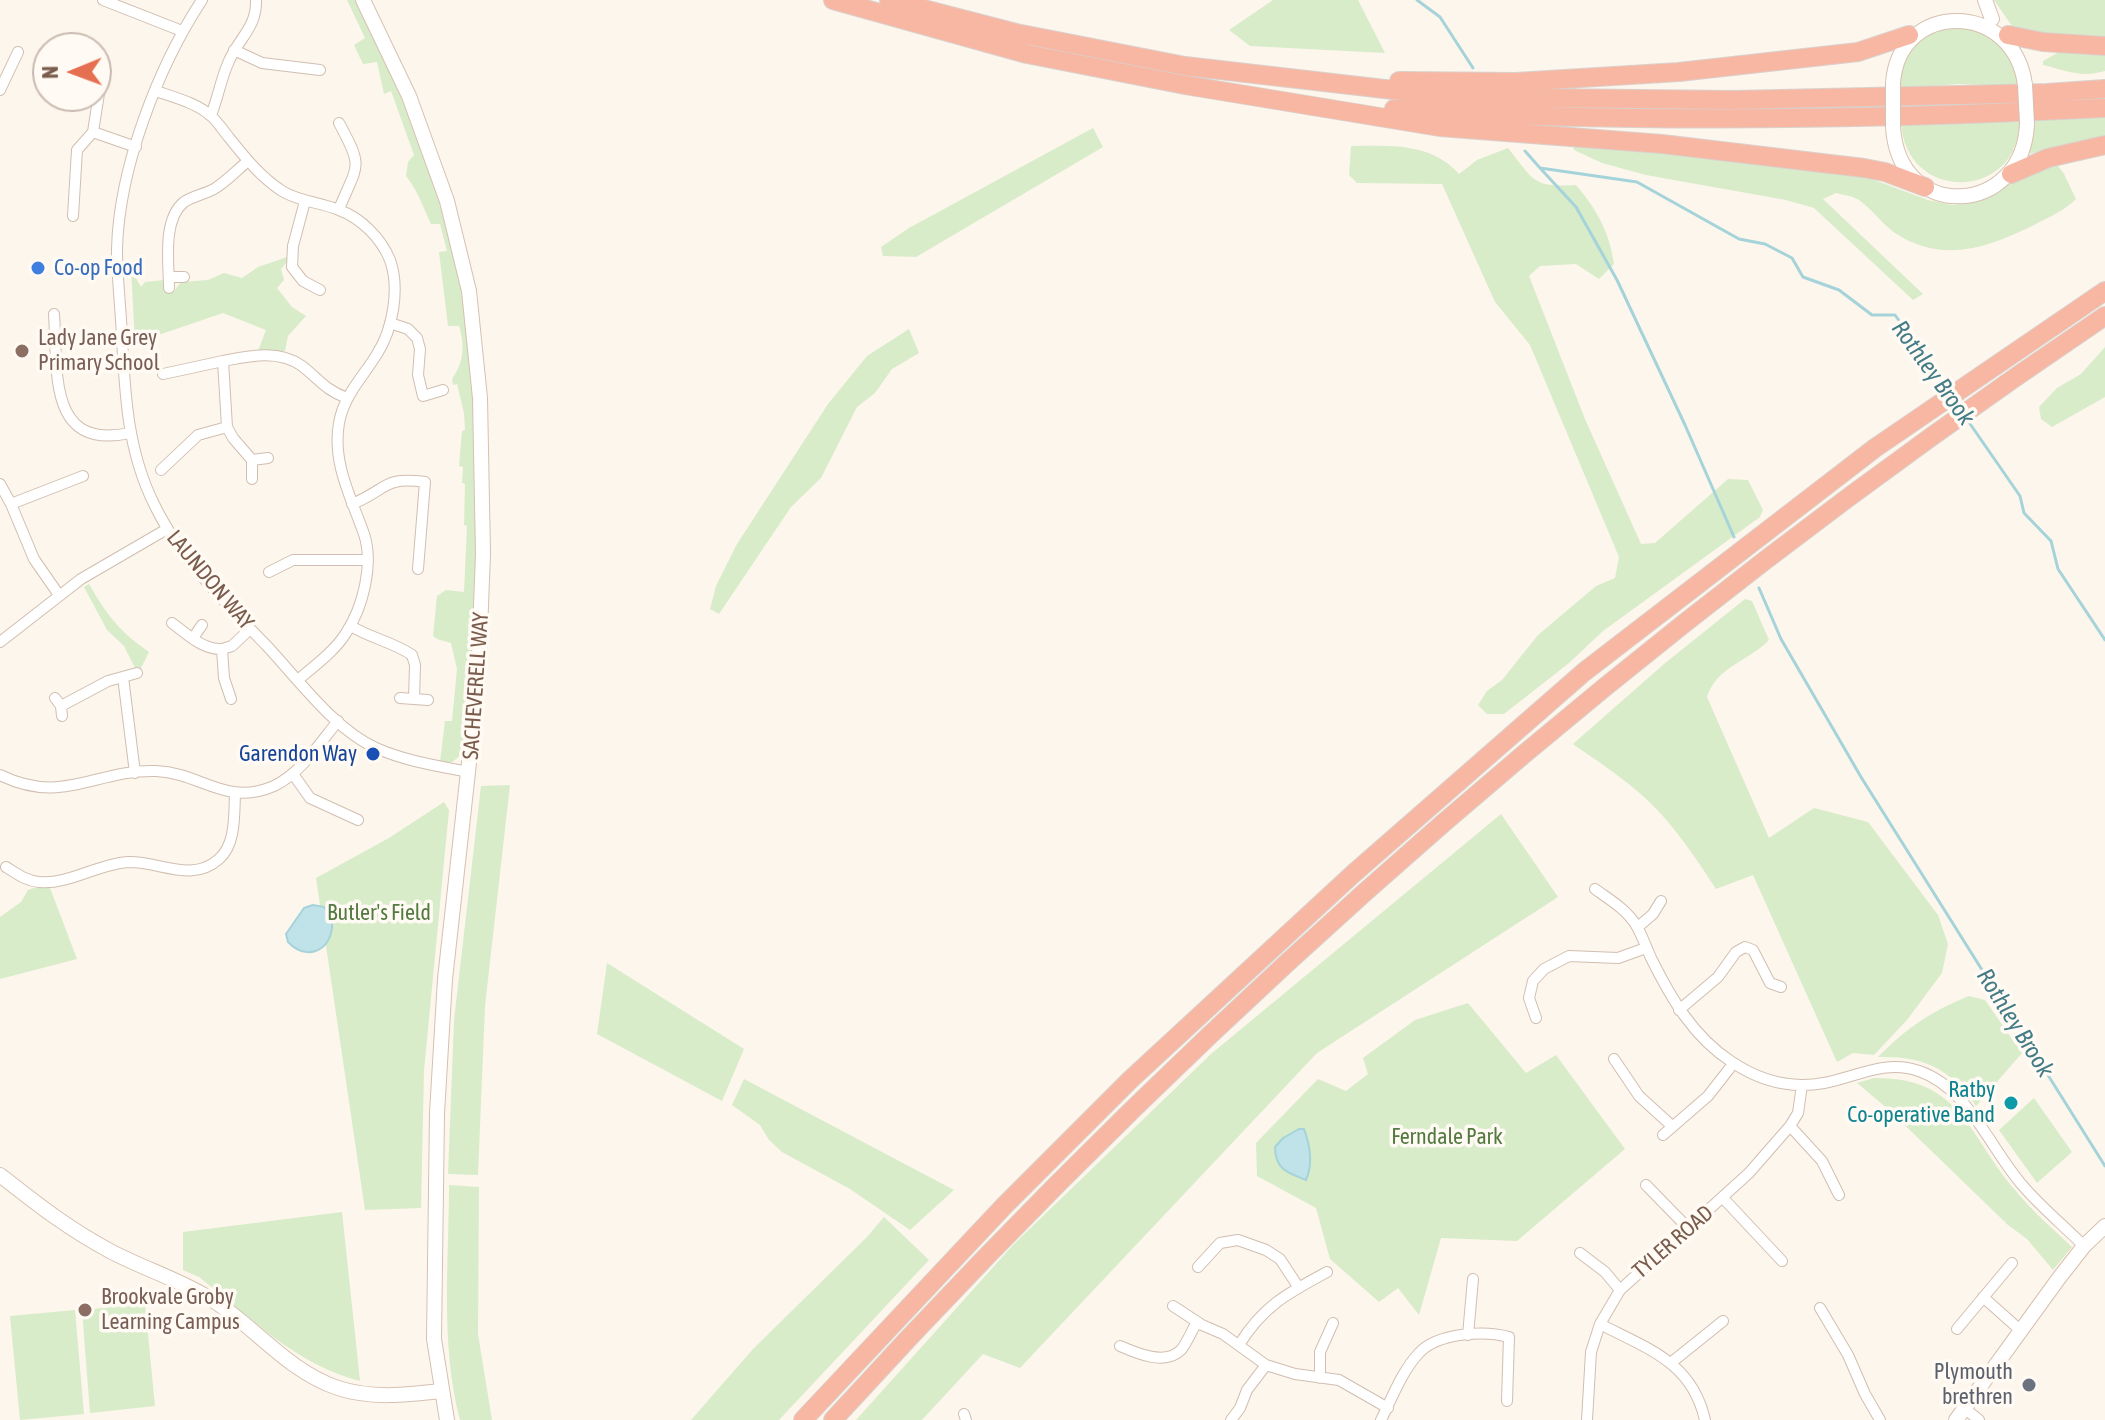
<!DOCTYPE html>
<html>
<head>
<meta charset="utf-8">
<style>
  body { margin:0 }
  #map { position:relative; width:2105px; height:1420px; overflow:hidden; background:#fdf6ec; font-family:"Asap Condensed",sans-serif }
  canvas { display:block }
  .north { position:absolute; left:32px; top:32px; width:80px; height:80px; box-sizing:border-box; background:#fffaf3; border:2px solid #cabbb1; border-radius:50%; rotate:269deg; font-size:22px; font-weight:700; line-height:32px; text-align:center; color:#7a5c4d }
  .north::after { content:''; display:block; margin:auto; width:28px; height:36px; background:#e76f51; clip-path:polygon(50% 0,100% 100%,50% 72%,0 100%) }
</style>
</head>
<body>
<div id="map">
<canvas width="2105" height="1420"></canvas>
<div class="north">N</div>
</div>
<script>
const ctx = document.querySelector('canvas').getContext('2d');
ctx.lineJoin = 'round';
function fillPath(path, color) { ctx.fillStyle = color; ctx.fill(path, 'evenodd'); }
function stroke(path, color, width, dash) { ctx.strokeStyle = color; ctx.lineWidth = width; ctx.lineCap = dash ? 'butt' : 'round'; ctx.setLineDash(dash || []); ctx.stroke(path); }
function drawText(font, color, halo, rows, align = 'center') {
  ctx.font = font + ' "Asap Condensed",sans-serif'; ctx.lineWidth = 7; ctx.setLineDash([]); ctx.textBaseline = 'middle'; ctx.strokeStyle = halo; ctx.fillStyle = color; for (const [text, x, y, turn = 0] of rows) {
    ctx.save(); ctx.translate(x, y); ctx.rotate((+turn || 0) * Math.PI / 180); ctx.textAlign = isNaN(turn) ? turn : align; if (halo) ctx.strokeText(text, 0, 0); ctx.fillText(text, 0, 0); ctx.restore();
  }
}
fillPath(new Path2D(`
  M347 0H357L407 104 436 186 464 294 473 370 478 539 471 707 466 751 452 762H440L445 721H452L457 669 451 643 437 639 433 636 437 596 446 590 464 592 467 526 464 525 465 484 462 483 463 467 459 466 462 431 465 430 464 413 457 384 453 385 452 379C464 362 465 346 459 326H448L439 252 447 251 440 224H431C423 207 418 191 406 176L408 162 414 155 391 91 384 94 377 62 363 64 354 45 365 38Z
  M1273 0H1358L1385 53 1250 46 1229 30Z
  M1994 0H2105V39H2050L2014 29Z
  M1944 21 2003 38 2019 86 1958 84 1900 89C1899 50 1916 42 1944 21Z
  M2059 52H2105V71C2080 78 2068 71 2043 65V61Z
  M2105 115V135L2029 154 2036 118Z
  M2020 119C2020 202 1904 204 1901 121Z
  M1093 128 1103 147 916 257 883 256 881 247 909 228Z
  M1573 142 1869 178 1928 200 1953 205 1984 199 2022 175 2056 163 2064 174 2076 199C2064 211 2049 217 2034 225 1988 248 1942 264 1895 233 1882 224 1872 209 1859 200 1853 196 1843 195 1836 193L1823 199 1923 294 1913 300 1814 208 1786 200 1646 175 1602 163 1574 150Z
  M1351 146C1390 146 1430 142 1459 174L1477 160 1508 148C1534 180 1532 188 1576 185 1596 208 1610 233 1614 264L1599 279 1576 264 1540 266 1529 276 1585 419 1641 544 1655 543 1728 479 1748 480 1763 510 1760 517 1603 631 1569 663 1504 714H1487L1478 705 1487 691 1502 680 1538 635 1596 586 1615 578 1619 557 1530 345 1495 302 1442 184 1357 183 1349 175Z
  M287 257V262L281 269 284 280 277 288 292 307 306 316 288 336 285 351H258L266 330 223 313 135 343 131 269 141 287 145 282 164 280 166 291H174L181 282 208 280 224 273 242 278 258 267Z
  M909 329 919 353 892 369 875 393 857 407 821 478 791 507 719 614 710 609 716 586 737 544 828 404 867 356Z
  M2105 347V397L2052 427 2041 419 2039 407 2057 388 2081 374Z
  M89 584C107 615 119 631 149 652L140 670H136L124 646 107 630 84 587Z
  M1745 599 1752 601 1769 640C1748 662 1717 666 1707 697L1769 838 1814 808 1868 822 1938 915 1948 944 1942 973 1907 1020 1874 1055 1853 1053 1837 1062 1753 875 1716 889C1699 863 1682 837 1661 814 1636 786 1603 765 1573 744L1664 664Z
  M510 785 485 1006 478 1175 448 1174 454 1020 481 786Z
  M444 802 449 810 424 1071 421 1208 365 1210 316 878 389 838Z
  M1501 814 1558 897 1317 1053 1020 1368 983 1354 922 1420H856L1014 1244 1211 1054Z
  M34 888H50L77 959 0 979V917L21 902 28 890Z
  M607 963 744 1049 722 1101 597 1034Z
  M1969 996 1985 1000 2022 1053 1976 1106C1949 1068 1925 1056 1878 1057 1908 1027 1930 1012 1969 996Z
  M1468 1003 1526 1073 1556 1055 1625 1149 1517 1241 1441 1238 1419 1315 1398 1288 1379 1302 1330 1259 1316 1208 1257 1176 1256 1143 1318 1079 1346 1091 1368 1074 1363 1058 1415 1020Z
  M1874 1078C1961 1077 1968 1135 2015 1190 2032 1211 2053 1229 2072 1247L2053 1270 2027 1239 2008 1225 1888 1109 1857 1083Z
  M744 1079 954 1190 910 1230 850 1189 782 1152 769 1140 760 1125 732 1105Z
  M2034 1098 2072 1152 2037 1183 1999 1130Z
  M449 1185 479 1187 478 1334 492 1420H460C440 1343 449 1263 449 1185Z
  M342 1212 360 1381C296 1365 249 1316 199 1277L183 1270V1232Z
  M884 1217 929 1260 779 1420H691L753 1349 867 1237Z
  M145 1304 155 1406 90 1413 82 1310Z
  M75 1310 84 1414 20 1420 10 1316Z`), '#d8ecc9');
const water = new Path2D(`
  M313 905 324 907 331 915C338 946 310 965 288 942L286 934 304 908Z
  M1299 1129H1304C1310 1145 1313 1164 1306 1180 1287 1173 1275 1169 1275 1147L1283 1138Z`);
fillPath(water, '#bfe3e8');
stroke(water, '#a5d3da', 2);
stroke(new Path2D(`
  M1417 0 1440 17 1473 68
  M1525 151 1540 168 1637 182 1739 239 1765 244 1792 258 1803 277 1839 290 1872 315H1895L1947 388
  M1540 168 1576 207 1617 280 1685 425 1734 537
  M1966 418 2020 496 2024 513 2051 541 2058 569 2105 640
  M1759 588 1781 639 1861 777 2105 1166`), '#a5d3da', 3);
const street = new Path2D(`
  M103 0 182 31
  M202 0C158 67 119 168 117 249 117 279 121 309 122 339 125 396 128 452 154 504 180 558 224 602 266 645 297 678 334 729 376 748 405 761 438 766 469 772
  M234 50 262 63 320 70
  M0 90 18 52
  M156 91C173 97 197 103 211 116 217 121 222 129 227 135 243 155 260 177 282 191 300 202 320 202 339 210 361 218 381 238 390 260 400 288 393 329 377 354 363 377 344 395 339 423 332 463 351 497 364 534 374 564 363 607 346 633 335 651 314 666 298 680
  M211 115C218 98 221 78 229 61 239 38 257 27 256 0
  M93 132 100 87
  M305 201 293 246 292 267 303 281 320 290
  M339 209C358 163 364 169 339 123
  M73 216 77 150 93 132 136 147
  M169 277H184
  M169 288C169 263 162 220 184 202 193 196 205 194 214 189 226 182 237 170 248 161
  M54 314C58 371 47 451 130 433
  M390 323 408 329 417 338 420 349 418 375 423 396 443 390
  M163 374 223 361
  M252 460 268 458
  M161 470 198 435 227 427
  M252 479V460L233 438 227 427 223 361C249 356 279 349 302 366 319 379 325 390 347 398
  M0 484 11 504 34 559 59 595
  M11 504 83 476
  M352 504C387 490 383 476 425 482L418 569
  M269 572 293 560H367
  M172 623C187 634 203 650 222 649
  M351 626C370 638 393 642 412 655L415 665 414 699
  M193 638 202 625
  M0 642 81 579 167 529
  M123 677 135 773
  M55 698 61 706 62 716
  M400 698 428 700
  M231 699 224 678 222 649 232 646 250 629
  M61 706 108 681 137 673
  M293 774 310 798 358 820
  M0 775C63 806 96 769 156 771 202 773 226 807 274 786 301 773 319 744 338 721
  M6 867C16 873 26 881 39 882 69 885 99 863 130 862 161 862 192 883 219 859 236 844 234 815 235 794
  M1595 889C1610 900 1626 909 1636 925 1642 935 1646 947 1651 958 1671 998 1693 1037 1732 1062 1760 1081 1791 1089 1824 1083 1857 1077 1885 1059 1919 1071 1969 1088 1990 1149 2023 1186 2041 1207 2064 1226 2084 1246
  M1638 927 1653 914 1661 901
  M1679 1010 1718 977 1736 952 1745 947 1753 950 1770 983 1781 987
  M1536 1018 1529 998 1533 981 1544 969 1569 956 1618 958 1646 948
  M1614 1059 1639 1096 1672 1126
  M1790 1126 1822 1161 1839 1195
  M1663 1135 1708 1096 1733 1064
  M1646 1185 1688 1228
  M1723 1198 1782 1261
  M1580 1253 1605 1272 1620 1290
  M1198 1267 1220 1243 1238 1240 1266 1250 1280 1259 1299 1288
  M1983 1297 2020 1330
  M1173 1306 1202 1325 1223 1334 1266 1365 1295 1374 1339 1380 1388 1408
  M1820 1308 1848 1355 1865 1394 1880 1420
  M1600 1324C1648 1349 1692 1362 1705 1420
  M1957 1329 2012 1263
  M1468 1335 1473 1279
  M1239 1345C1263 1306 1288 1293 1327 1272
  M1120 1346C1136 1353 1165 1366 1181 1350 1187 1343 1192 1330 1197 1322
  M1672 1362 1723 1321
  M1320 1378V1352L1333 1323
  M1964 1408 1979 1420
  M964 1414 966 1420
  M1231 1420 1240 1408 1247 1390 1266 1365
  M1381 1420C1392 1398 1402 1371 1419 1353 1437 1333 1484 1330 1509 1337L1507 1401
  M1587 1420 1591 1352 1600 1324 1620 1290 1749 1173 1790 1126 1798 1113 1802 1085`);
const secondary = new Path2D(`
  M363 0 409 96 447 201 469 291 480 398 483 554 478 682 445 979 437 1113 434 1339 447 1420
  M1985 0 1992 19
  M1893 83C1899 0 2014 0 2025 85
  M1893 127C1899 224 2024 216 2027 123
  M0 1175C37 1204 67 1228 110 1251 144 1269 181 1280 214 1301 256 1328 289 1372 338 1388 371 1399 406 1395 440 1391
  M1956 1420 2059 1278 2084 1246 2105 1226`);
const highway = new Path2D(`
  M833 0 1027 54 1185 85 1440 127 1662 144 1864 168 1885 172 1925 187
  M889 0 1016 33 1185 66 1454 97 1734 100 2047 93 2105 89
  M2008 35 2043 42 2105 46
  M1399 81 1516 82 1679 72 1858 52 1909 35
  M1394 109C1630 124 1869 120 2105 108
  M2011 174 2048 158 2105 145
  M803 1420 1004 1206 1130 1080 1353 874 1584 672 1875 448 2105 291
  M833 1420C1212 1004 1638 630 2105 316`);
stroke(street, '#d1beb0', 12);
stroke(secondary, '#d6c0b0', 16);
stroke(highway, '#dad1cd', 20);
stroke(street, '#fff', 10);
stroke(secondary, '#fff', 14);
stroke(highway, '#f7b7a3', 18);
const secondaryBridge = new Path2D(`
  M1893 83V127
  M2025 85 2027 123`);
stroke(secondaryBridge, '#d6c0b0', 16, []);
stroke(secondaryBridge, '#fff', 14);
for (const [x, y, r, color] of [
  [38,268,8,"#3f7fe0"],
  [22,351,8,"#8d6e63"],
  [373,754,8,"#1a4fb4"],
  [2011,1103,8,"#0f9aa8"],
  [85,1310,8,"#8d6e63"],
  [2029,1385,8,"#6b7280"]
]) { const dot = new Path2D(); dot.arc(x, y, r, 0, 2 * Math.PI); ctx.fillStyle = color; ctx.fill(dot); stroke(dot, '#fffaf3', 3); }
drawText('22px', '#366cbe', '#fffaf3', [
  ["Co-op Food",54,268]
], 'left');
drawText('22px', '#785e54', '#fffaf3', [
  ["Lady Jane Grey",38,338],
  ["Primary School",38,363],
  ["Brookvale Groby",101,1297],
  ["Learning Campus",101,1322]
], 'left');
drawText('22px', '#7a5c4d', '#fffaf3', [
  ["LAUNDON WAY",210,580,50],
  ["SACHEVERELL WAY",476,686,-86],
  ["TYLER ROAD",1673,1242,-41]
]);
drawText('22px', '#164399', '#fffaf3', [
  ["Garendon Way",357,754]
], 'right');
drawText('22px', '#537a41', '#fffaf3', [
  ["Butler's Field",379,913],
  ["Ferndale Park",1447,1137]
]);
drawText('22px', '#0d838f', '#fffaf3', [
  ["Ratby",1995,1090],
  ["Co-operative Band",1995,1115]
], 'right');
drawText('22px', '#5b616d', '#fffaf3', [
  ["Plymouth",2013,1372],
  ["brethren",2013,1397]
], 'right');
drawText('italic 24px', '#437c86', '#fffaf3', [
  ["Rothley Brook",1933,373,54],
  ["Rothley Brook",2015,1023,58]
]);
</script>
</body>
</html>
